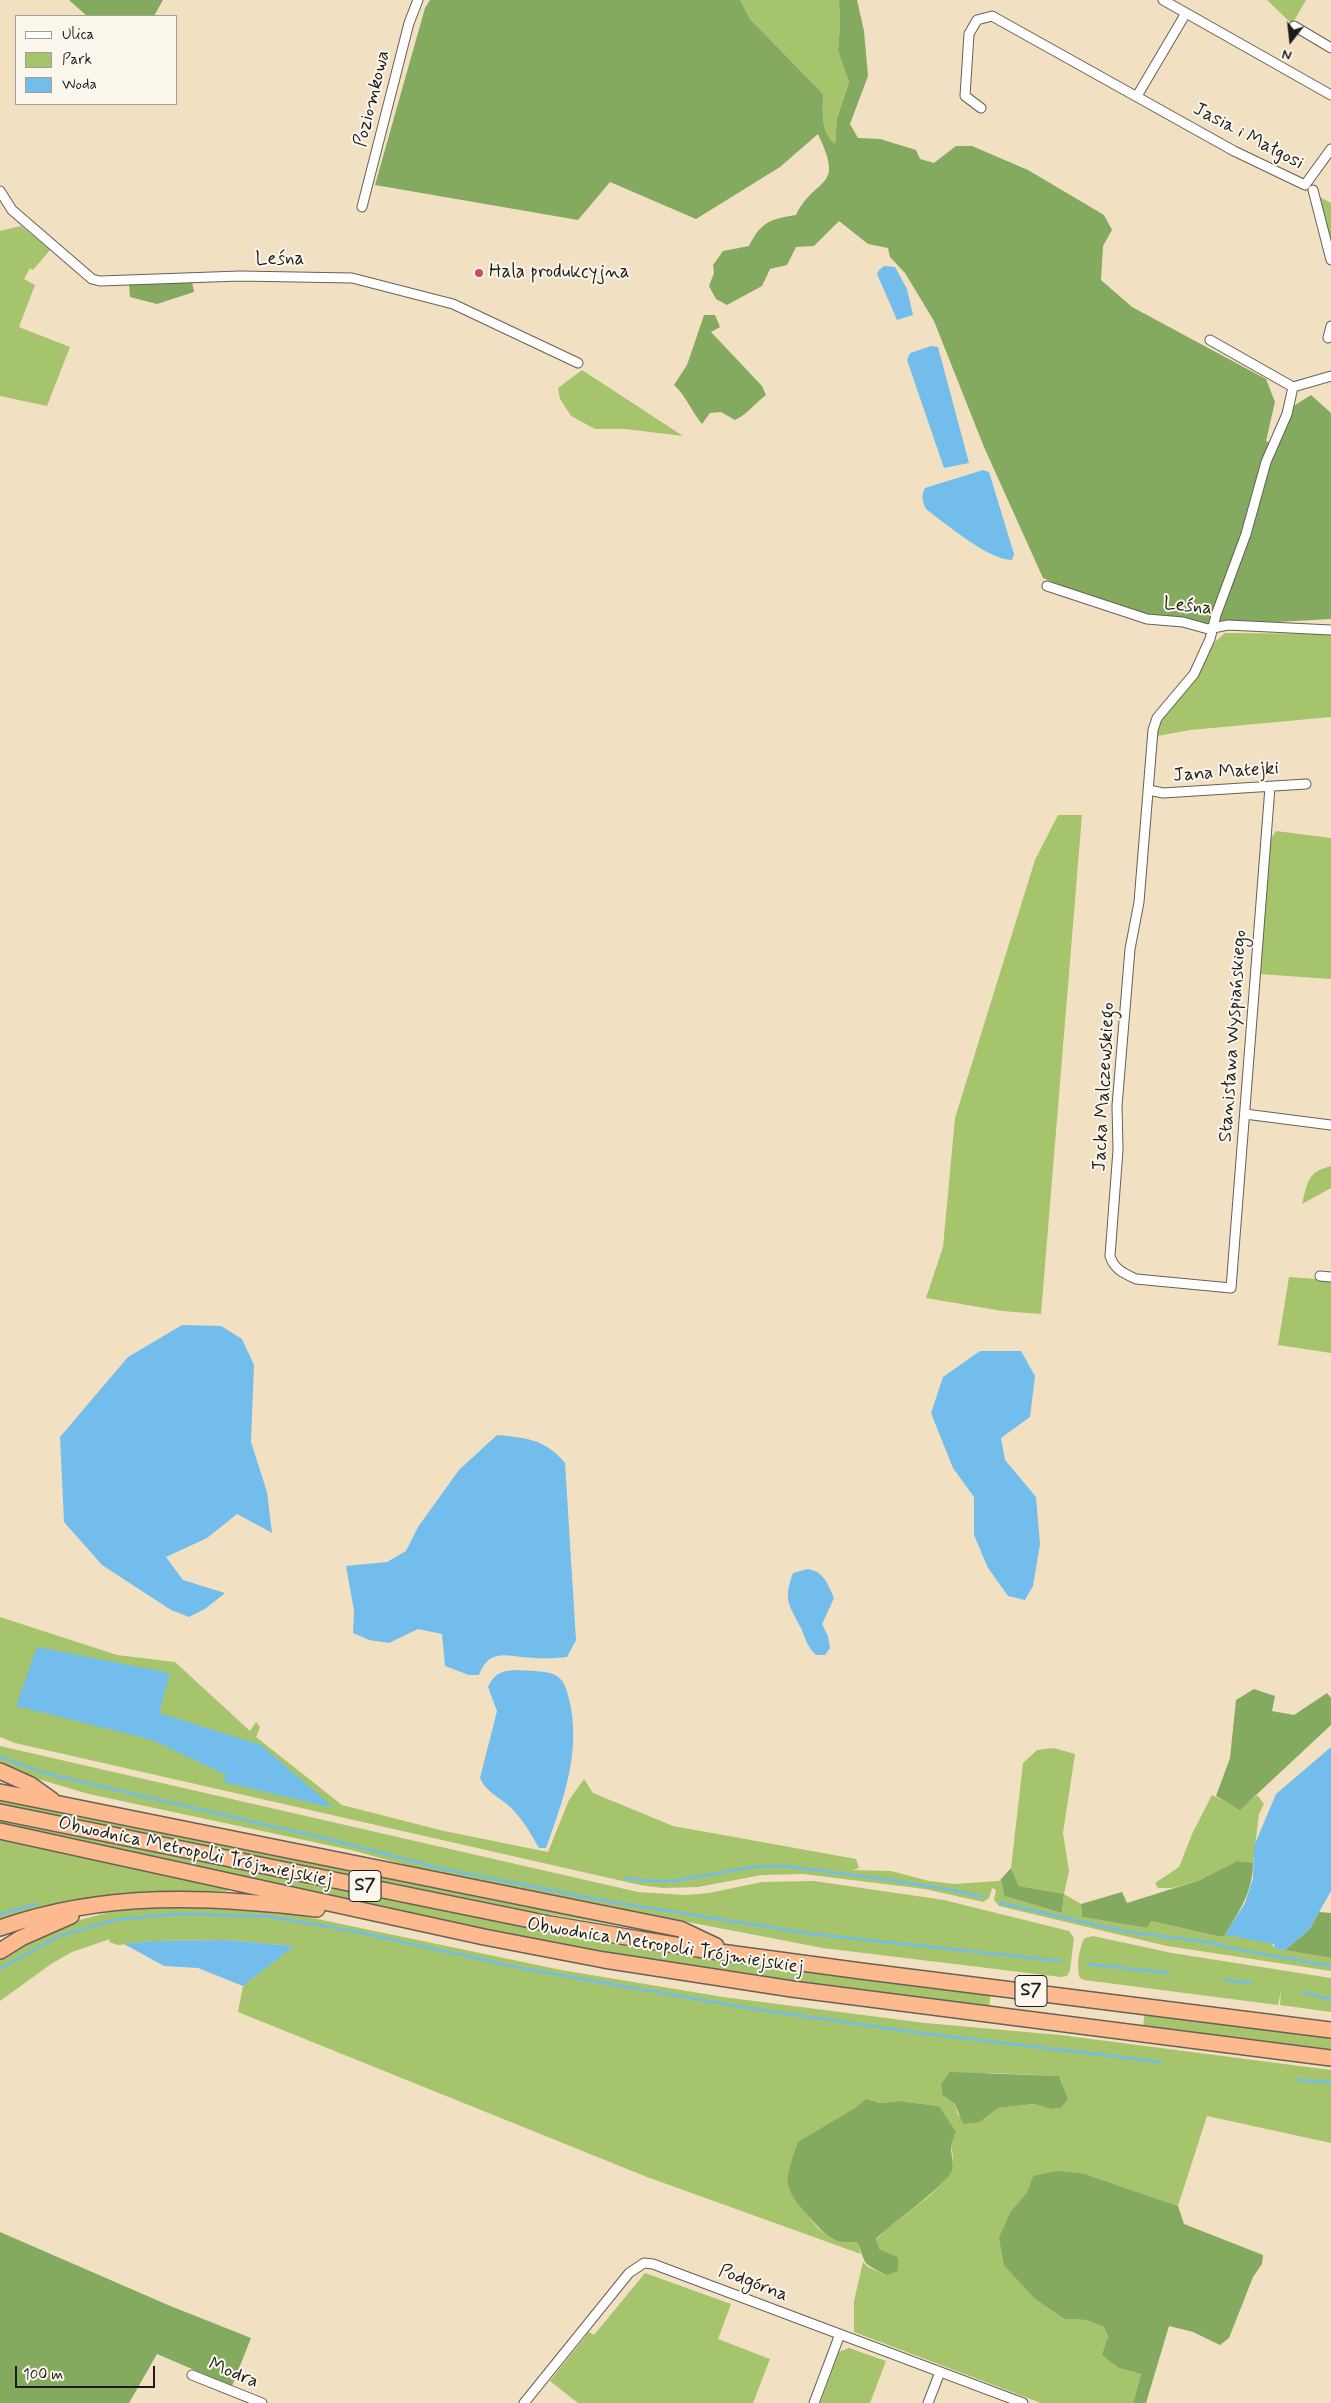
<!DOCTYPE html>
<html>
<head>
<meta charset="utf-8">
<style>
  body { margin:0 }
  #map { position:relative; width:1331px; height:2403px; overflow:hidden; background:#f2e0c2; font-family:Mynerve,sans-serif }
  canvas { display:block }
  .legend { position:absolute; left:15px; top:15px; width:162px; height:90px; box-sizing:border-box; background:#fbf7ec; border:1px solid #a29f99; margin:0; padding:6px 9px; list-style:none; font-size:15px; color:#1c1c1c }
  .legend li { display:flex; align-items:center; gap:10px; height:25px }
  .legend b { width:25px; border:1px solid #a29f99 }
  .north { position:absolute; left:1266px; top:15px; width:50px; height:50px; -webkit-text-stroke:4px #fbf7ec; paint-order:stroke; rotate:196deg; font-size:14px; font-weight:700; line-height:20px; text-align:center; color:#1c1c1c }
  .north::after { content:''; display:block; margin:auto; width:18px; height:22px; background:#1c1c1c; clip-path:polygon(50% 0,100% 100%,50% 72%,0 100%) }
  .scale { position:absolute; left:15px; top:2366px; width:140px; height:22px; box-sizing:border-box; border:2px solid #1c1c1c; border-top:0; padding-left:6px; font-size:15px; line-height:18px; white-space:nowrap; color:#1c1c1c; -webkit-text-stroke:4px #fbf7ec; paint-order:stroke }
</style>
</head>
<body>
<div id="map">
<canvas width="1331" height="2403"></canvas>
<ul class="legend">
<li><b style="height:6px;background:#fff"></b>Ulica</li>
<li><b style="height:14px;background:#a5c46c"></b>Park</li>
<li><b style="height:14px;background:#73bdec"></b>Woda</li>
</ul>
<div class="north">N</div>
<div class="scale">100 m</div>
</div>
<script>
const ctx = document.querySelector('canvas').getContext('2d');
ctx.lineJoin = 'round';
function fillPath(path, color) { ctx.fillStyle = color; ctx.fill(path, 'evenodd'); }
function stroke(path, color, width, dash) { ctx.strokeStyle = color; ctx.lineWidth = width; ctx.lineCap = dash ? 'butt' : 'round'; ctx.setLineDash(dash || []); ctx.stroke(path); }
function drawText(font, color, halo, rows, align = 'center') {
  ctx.font = font + ' Mynerve,sans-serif'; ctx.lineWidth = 4; ctx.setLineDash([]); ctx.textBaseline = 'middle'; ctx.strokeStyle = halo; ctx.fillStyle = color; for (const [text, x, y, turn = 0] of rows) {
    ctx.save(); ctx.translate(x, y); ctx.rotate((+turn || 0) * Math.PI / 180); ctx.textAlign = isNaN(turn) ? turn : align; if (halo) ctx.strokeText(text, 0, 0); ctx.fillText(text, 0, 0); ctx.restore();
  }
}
fillPath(new Path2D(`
  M740 0H839L840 25 838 51 849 82 837 118 835 144C820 131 823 113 823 94L750 19Z
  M1267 0H1306L1292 24Z
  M1318 196 1331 203V250Z
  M21 226 50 250 33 270 30 268 24 279 35 285 19 327 70 347 47 406 0 396V231Z
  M582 370 683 436 625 429H595L571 416 560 399 558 388Z
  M1225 633 1331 634V717L1190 730 1157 736 1159 725 1163 717 1189 686 1215 642Z
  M1058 815H1082L1041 1314 1002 1311 926 1298 943 1247 955 1118 1035 860Z
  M1276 831 1331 838V979L1259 974 1271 838Z
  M1331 1166V1188L1302 1204C1308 1182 1307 1172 1331 1166Z
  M1289 1277 1331 1280V1353L1278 1345Z
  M0 1617 117 1655 175 1662 250 1731 256 1722 260 1727 256 1737 342 1805 444 1831 548 1852 569 1800 584 1779 593 1793 673 1826 856 1859 859 1868 852 1870 891 1871 929 1881 954 1884 999 1881 1001 1879 1004 1896 1062 1913 1064 1894 1019 1886 1011 1868 1023 1763 1037 1750 1054 1748 1075 1754 1063 1833 1069 1871 1064 1894 1081 1904 1082 1917 1147 1928 1151 1921 1221 1937 1226 1934 1271 1943 1275 1948 1331 1958V1971L1167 1946 999 1906 994 1900 996 1890 992 1888 989 1898 983 1902 925 1889 803 1874 762 1875 698 1887 663 1888 640 1885 15 1743 0 1737Z
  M0 1746 638 1892 686 1895 709 1893 762 1882 814 1881 944 1900 1069 1931 1074 1938 1070 1970 1067 1976 1061 1977 823 1948 438 1874 351 1850 89 1794 31 1777 0 1762Z
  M0 1795 679 1936 531 1911 0 1804Z
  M1212 1795 1240 1809 1257 1795 1264 1804 1259 1814 1253 1863 1237 1861 1200 1880 1172 1888H1158L1155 1883 1179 1867 1193 1832Z
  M0 1818 484 1916 991 1992 989 2008 760 1979 539 1942 0 1825Z
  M0 1839 227 1889 228 1891H163L115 1895 90 1898 0 1922Z
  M212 1906 278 1911 303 1916 561 1970 723 1997 925 2023 1060 2035 1331 2070V2143L1207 2116 1178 2206 1085 2174 1033 2176 1027 2192 1011 2211 1065 2319 1086 2320 1104 2327 1119 2368 1141 2374 1133 2403H1041L854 2332V2301L863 2262 868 2267 886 2275 898 2257 878 2249 876 2240C898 2215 932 2201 950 2173 952 2170 953 2162 953 2158 952 2141 943 2123 939 2106L899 2101 880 2103 866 2099 852 2110 809 2217C820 2233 837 2246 857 2242L861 2254 647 2177 238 2012 243 1986 293 1946 225 1940 153 1941 118 1945 109 1942 110 1939 72 1952 51 1964 0 2001V1957L60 1925 110 1912 153 1907ZM991 2073 1059 2076 1068 2099 1061 2108 1051 2109 1034 2104 998 2108 980 2122 958 2115 955 2104 942 2095 941 2084 975 2074Z
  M1093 1936 1172 1953 1331 1978V2012L1280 2005 1281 1991 1278 2005 1084 1980 1080 1978C1076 1968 1079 1946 1085 1938Z
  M1145 2011 1331 2036V2051L1143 2027Z
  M645 2273 731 2304 718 2339 770 2359 753 2403H578L550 2381 589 2332 594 2335Z
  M849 2348 886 2361 870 2403H820L839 2352Z`), '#a5c46c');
fillPath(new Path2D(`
  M69 0H163L154 16H87Z
  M430 0H740L750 19 823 94C823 112 820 131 835 144L837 118 849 82 838 51 840 25 839 0H857L864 31 868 76 850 124 858 138 880 139 916 150 920 159 934 163 956 146H972L1028 170 1104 215 1112 230 1103 246 1101 280 1132 307 1266 379 1275 402 1266 441 1275 445 1292 407 1311 395 1331 413V619L1240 624 1211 620 1209 629C1154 630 1093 599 1043 578L984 447 934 321 905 273 890 257 888 248 868 244 839 221 814 246 796 247 787 265 770 269 762 286 727 305 716 299 709 286 714 273 713 265 723 251 749 246C761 222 770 219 796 215 817 174 845 191 818 134L780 167 696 219 610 182 578 220 375 185 425 8Z
  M192 282 194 292 157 304 130 297 129 284Z
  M704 315H715L720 327 711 332 762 386 766 395C755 403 748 414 735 420L721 412 710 413 702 424C692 412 686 396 674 385L687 365Z
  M1254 1689 1275 1696 1272 1711 1294 1715 1327 1693 1331 1698V1725L1240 1810 1216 1796 1230 1758 1236 1700Z
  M1237 1861 1253 1863C1253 1891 1239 1912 1225 1935L1221 1937 1151 1921 1147 1928 1082 1917 1081 1904 1122 1892 1127 1903 1200 1880Z
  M1011 1868 1019 1886 1064 1894 1062 1913 1004 1896 1001 1879Z
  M1319 1912 1331 1913V1958L1285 1950 1309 1930Z
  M950 2072 1059 2076 1068 2099 1061 2108 1051 2109 1034 2104 998 2108 980 2122 963 2124 955 2104 942 2095 941 2084Z
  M866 2099 880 2103 899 2101 939 2106 956 2132C954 2137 951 2142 951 2147 951 2155 954 2162 952 2170 946 2187 891 2223 876 2239L879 2249 898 2257V2271L886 2275C859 2260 869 2269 857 2242 831 2246 821 2230 806 2213 798 2204 790 2196 788 2183 786 2175 795 2151 798 2142L852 2110Z
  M1057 2171 1085 2174 1178 2206 1184 2224 1263 2255 1262 2264 1253 2277 1229 2338 1220 2345 1193 2332 1169 2326 1146 2403H1133L1141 2374 1119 2368 1102 2355 1108 2337 1104 2327 1086 2320 1065 2319 1034 2298 1004 2265 999 2238 1011 2211 1027 2192 1033 2176Z
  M0 2232 168 2305 251 2338 232 2386 157 2354 129 2403H0Z`), '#84aa60');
fillPath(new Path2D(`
  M884 266 895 267 907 289 913 315 897 320 877 274 879 270Z
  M931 346 938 347 969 463 944 468 907 360 910 353Z
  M983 470 989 472 1014 554 1012 560C988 560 945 523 926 509 922 500 921 496 925 488Z
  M182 1325 221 1326 242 1339 254 1365 251 1442 267 1492 272 1533 237 1514 207 1538 166 1557 183 1580 225 1593 205 1609 189 1617 171 1610 102 1565 64 1522 60 1437 128 1357Z
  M980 1351H1021L1035 1376 1030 1417 1001 1438 1005 1460 1036 1497 1040 1544 1033 1586 1025 1600 1008 1596 988 1568 974 1535V1497L953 1468 931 1413 943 1377Z
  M497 1435C527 1438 545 1439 565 1463L576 1640 567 1657C557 1658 546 1659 536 1658 512 1658 490 1645 479 1675H469L445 1666 442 1634 418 1629 389 1643 369 1640 353 1633 354 1611 346 1566 387 1562 406 1551 418 1527 459 1470Z
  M808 1569C824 1572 828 1584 834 1598L822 1624 828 1636 830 1648 825 1655H816C807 1647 806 1639 801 1628 789 1605 783 1600 793 1573Z
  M37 1647 170 1673 159 1713 261 1745 334 1808 223 1782 226 1775 152 1740 16 1706Z
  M516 1670C527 1671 548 1670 557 1676 566 1683 566 1689 569 1699 582 1750 563 1801 546 1848H539C530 1832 522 1818 509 1806 498 1796 486 1792 480 1778L497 1711 488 1687C495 1673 501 1671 516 1670Z
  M1331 1747V1891L1309 1930 1285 1950 1275 1948 1274 1944 1225 1935 1245 1903 1253 1878 1254 1846 1276 1794Z
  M225 1940 294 1946 243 1986 198 1968 164 1966 124 1944 153 1941Z`), '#73bdec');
stroke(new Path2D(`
  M0 1757 48 1774 336 1841 439 1868 606 1901 812 1934 1061 1961
  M625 1878 649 1881H674L752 1867 784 1866 883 1879 952 1890 983 1897
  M1001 1903 1122 1931 1207 1942 1240 1950 1331 1966
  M0 1914 36 1904
  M1088 1964 1168 1973
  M0 1969 59 1936 114 1920 174 1914 266 1916 353 1931 525 1969 748 2008 920 2033 1161 2062
  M1225 1980 1251 1983
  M1302 1992 1331 1999
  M1298 2080 1331 2082`), '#73bdec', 2.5);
const street = new Path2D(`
  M1163 0 1186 13
  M1294 26 1331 48
  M1137 96 1186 13 1331 95
  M981 108 965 96 969 34 977 20 992 16 1234 151 1305 185 1331 149
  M1313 190 1331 260
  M0 191 12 210 92 279 100 281 240 276 352 278 453 304 578 363
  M362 207 409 23 418 0
  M1328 338 1331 326
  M1210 340 1293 387
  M1293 387 1331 376
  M1047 586 1147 619 1183 622 1208 629 1228 625 1331 630
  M1270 787 1231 1288 1136 1279C1123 1273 1114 1269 1110 1256L1118 1150 1117 1106 1130 949 1139 902 1153 730 1157 718 1194 674 1210 639 1216 615 1246 534 1266 462 1287 414 1293 387
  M1149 790 1163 793 1306 784
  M1245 1114 1331 1125
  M1320 1276 1331 1277
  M192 2375 262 2403
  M524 2403 629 2273 644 2263 653 2264 1023 2403
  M814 2403 840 2334
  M928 2403 940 2372`);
const highway = new Path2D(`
  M0 1771 31 1785 52 1800
  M0 1792 680 1929 716 1946
  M0 1812 550 1924 698 1949 861 1971 1331 2030
  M0 1831 484 1937 604 1960 792 1989 1331 2058
  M0 1928C104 1891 210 1896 317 1909
  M0 1951 21 1938 71 1916`);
stroke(street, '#676156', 11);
stroke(highway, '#676156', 18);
stroke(street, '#fff', 9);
stroke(highway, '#fcba8e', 15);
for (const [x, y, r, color] of [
  [479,273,5,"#d1495b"]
]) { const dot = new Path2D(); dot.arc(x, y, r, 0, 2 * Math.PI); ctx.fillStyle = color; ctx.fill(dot); stroke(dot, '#fbf7ec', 2); }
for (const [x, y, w] of [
  [365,1886,32],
  [1031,1991,32]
]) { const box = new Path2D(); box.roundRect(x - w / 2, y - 15.5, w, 31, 4); ctx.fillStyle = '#fbf7ec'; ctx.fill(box); stroke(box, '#1c1c1c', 1); }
drawText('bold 18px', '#1c1c1c', null, [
  ["S7",365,1886],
  ["S7",1031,1991]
]);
drawText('19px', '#1c1c1c', '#fbf7ec', [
  ["Poziomkowa",373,99,-76],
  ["Jasia i Małgosi",1248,137,28],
  ["Leśna",280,260],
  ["Leśna",1188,607,6],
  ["Jana Matejki",1226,773,-4],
  ["Stanisława Wyspiańskiego",1234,1036,-86],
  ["Jacka Malczewskiego",1105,1087,-87],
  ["Obwodnica Metropolii Trójmiejskiej",195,1853,12],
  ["Obwodnica Metropolii Trójmiejskiej",665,1947,9],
  ["Podgórna",753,2284,21],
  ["Modra",233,2374,22]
]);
drawText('19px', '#1c1c1c', '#fbf7ec', [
  ["Hala produkcyjna",489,273]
], 'left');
</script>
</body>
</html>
